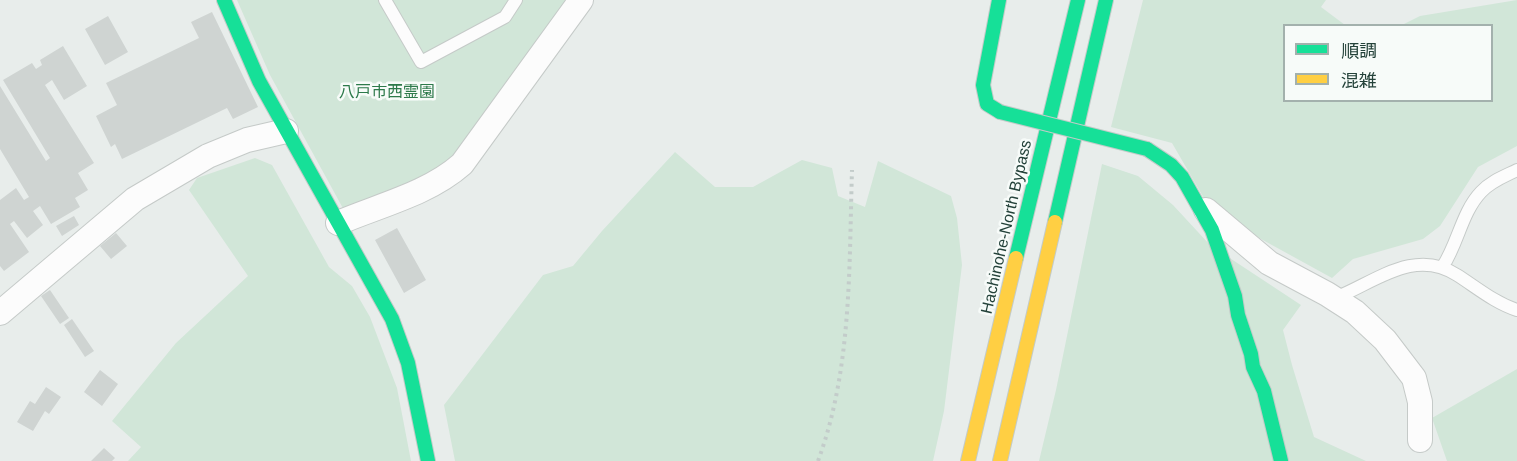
<!DOCTYPE html>
<html>
<head>
<meta charset="utf-8">
<style>
  body { margin:0 }
  #map { position:relative; width:1517px; height:461px; overflow:hidden; background:#e8edeb; font-family:Helvetica,"Noto Sans JP",sans-serif }
  canvas { display:block }
  .legend { position:absolute; left:1283px; top:24px; width:210px; height:78px; box-sizing:border-box; background:#f7fbf9; border:2px solid #a3b1ad; margin:0; padding:8px 10px; list-style:none; font-size:18px; color:#24423a }
  .legend li { display:flex; align-items:center; gap:12px; height:30px }
  .legend b { width:30px; border:2px solid #a3b1ad }
</style>
</head>
<body>
<div id="map">
<canvas width="1517" height="461"></canvas>
<ul class="legend">
<li><b style="height:8px;background:#16e098"></b>順調</li>
<li><b style="height:8px;background:#ffcf43"></b>混雑</li>
</ul>
</div>
<script>
const ctx = document.querySelector('canvas').getContext('2d');
ctx.lineJoin = 'round';
function fillPath(path, color) { ctx.fillStyle = color; ctx.fill(path, 'evenodd'); }
function stroke(path, color, width, dash) { ctx.strokeStyle = color; ctx.lineWidth = width; ctx.lineCap = dash ? 'butt' : 'round'; ctx.setLineDash(dash || []); ctx.stroke(path); }
function drawText(font, color, halo, rows, align = 'center') {
  ctx.font = font + ' Helvetica,"Noto Sans JP",sans-serif'; ctx.lineWidth = 5; ctx.setLineDash([]); ctx.textBaseline = 'middle'; ctx.strokeStyle = halo; ctx.fillStyle = color; for (const [text, x, y, turn = 0] of rows) {
    ctx.save(); ctx.translate(x, y); ctx.rotate((+turn || 0) * Math.PI / 180); ctx.textAlign = isNaN(turn) ? turn : align; if (halo) ctx.strokeText(text, 0, 0); ctx.fillText(text, 0, 0); ctx.restore();
  }
}
fillPath(new Path2D(`
  M237 0H570L452 164 345 212 270 75Z
  M1143 0H1326L1321 7 1345 25 1284 26V100H1492V26L1402 25 1420 16 1517 0V146L1478 167 1440 226 1423 239 1353 259 1332 278 1261 239 1205 200 1172 143 1111 127Z
  M675 152 715 187H753L802 160 832 168 838 196 865 207 878 161 951 196 957 218 962 265 944 411 933 461H455L444 405 543 275 573 266 602 231Z
  M255 158 272 165 329 267 352 286 370 317 397 388 411 461H128L141 447 112 421 176 343 248 276 189 190 197 178Z
  M1102 164 1138 176 1173 205 1210 245 1301 305 1283 330 1292 365 1314 437 1366 461H1039L1056 390Z
  M1517 369V461H1447L1432 418Z`), '#d1e6d8');
fillPath(new Path2D(`
  M212 12 258 107 233 119 227 108 122 159 115 144 111 147 96 116 117 105 106 83 199 38 191 22Z
  M108 16 128 52 105 65 85 29Z
  M63 46 87 86 64 100 52 80 45 85 94 163 78 173 88 190 75 198 80 207 51 224 40 206 33 211 43 225 27 238 14 221 10 224 29 252 4 271 0 266V200L16 188 24 200 29 197 0 149V86L46 161 50 158 3 80 32 63 36 69 42 65 40 60Z
  M74 216 79 225 62 236 56 226Z
  M397 228 426 280 404 293 375 240Z
  M116 233 127 246 111 259 100 246Z
  M50 290 69 318 60 324 41 296Z
  M72 319 94 351 85 357 64 325Z
  M100 370 118 384 102 406 84 392Z
  M46 387 61 397 49 414 45 411 33 431 17 422 30 401 35 404Z
  M104 448 115 458 112 461H91Z`), '#cfd4d2');
const lane = new Path2D(`
  M385 0 421 62 505 17 516 0
  M1443 266C1458 243 1462 212 1481 192 1491 181 1505 176 1517 170
  M1335 298C1374 283 1414 247 1457 275 1476 287 1495 303 1517 310`);
const street = new Path2D(`
  M1206 210 1269 263 1327 294 1355 312 1385 340 1414 378 1420 402V440
  M338 223C380 205 428 194 462 164L581 0
  M0 313 135 199 208 156 247 140 286 131`);
const fast = new Path2D(`
  M224 0 259 81 392 319 408 363 428 461
  M999 0 983 85 987 104 1000 112
  M1147 149 1171 165 1182 177 1212 230 1235 296 1238 315 1251 354 1253 367 1264 391 1281 461
  M1055 222 1106 0
  M1016 258 1078 0`);
const slow = new Path2D(`
  M968 461 1016 258
  M1000 461 1055 222`);
stroke(lane, '#c5cac8', 14);
stroke(street, '#c5cac8', 26);
stroke(fast, '#c3cbc8', 16);
stroke(slow, '#c3cbc8', 16);
stroke(new Path2D(`
  M818 461C852 369 849 267 852 170`), '#c3ccca', 4, [3, 4.5]);
stroke(lane, '#fcfcfc', 12);
stroke(street, '#fcfcfc', 24);
stroke(fast, '#16e098', 14);
stroke(slow, '#ffcf43', 14);
const fastBridge = new Path2D(`
  M1000 112 1147 149`);
stroke(fastBridge, '#c3cbc8', 16, []);
stroke(fastBridge, '#16e098', 14);
drawText('16px', '#2d7a4b', '#f7fbf9', [
  ["八戸市西霊園",387,93]
]);
drawText('16px', '#24423a', '#f7fbf9', [
  ["Hachinohe-North Bypass",1007,227,-77]
]);
</script>
</body>
</html>
